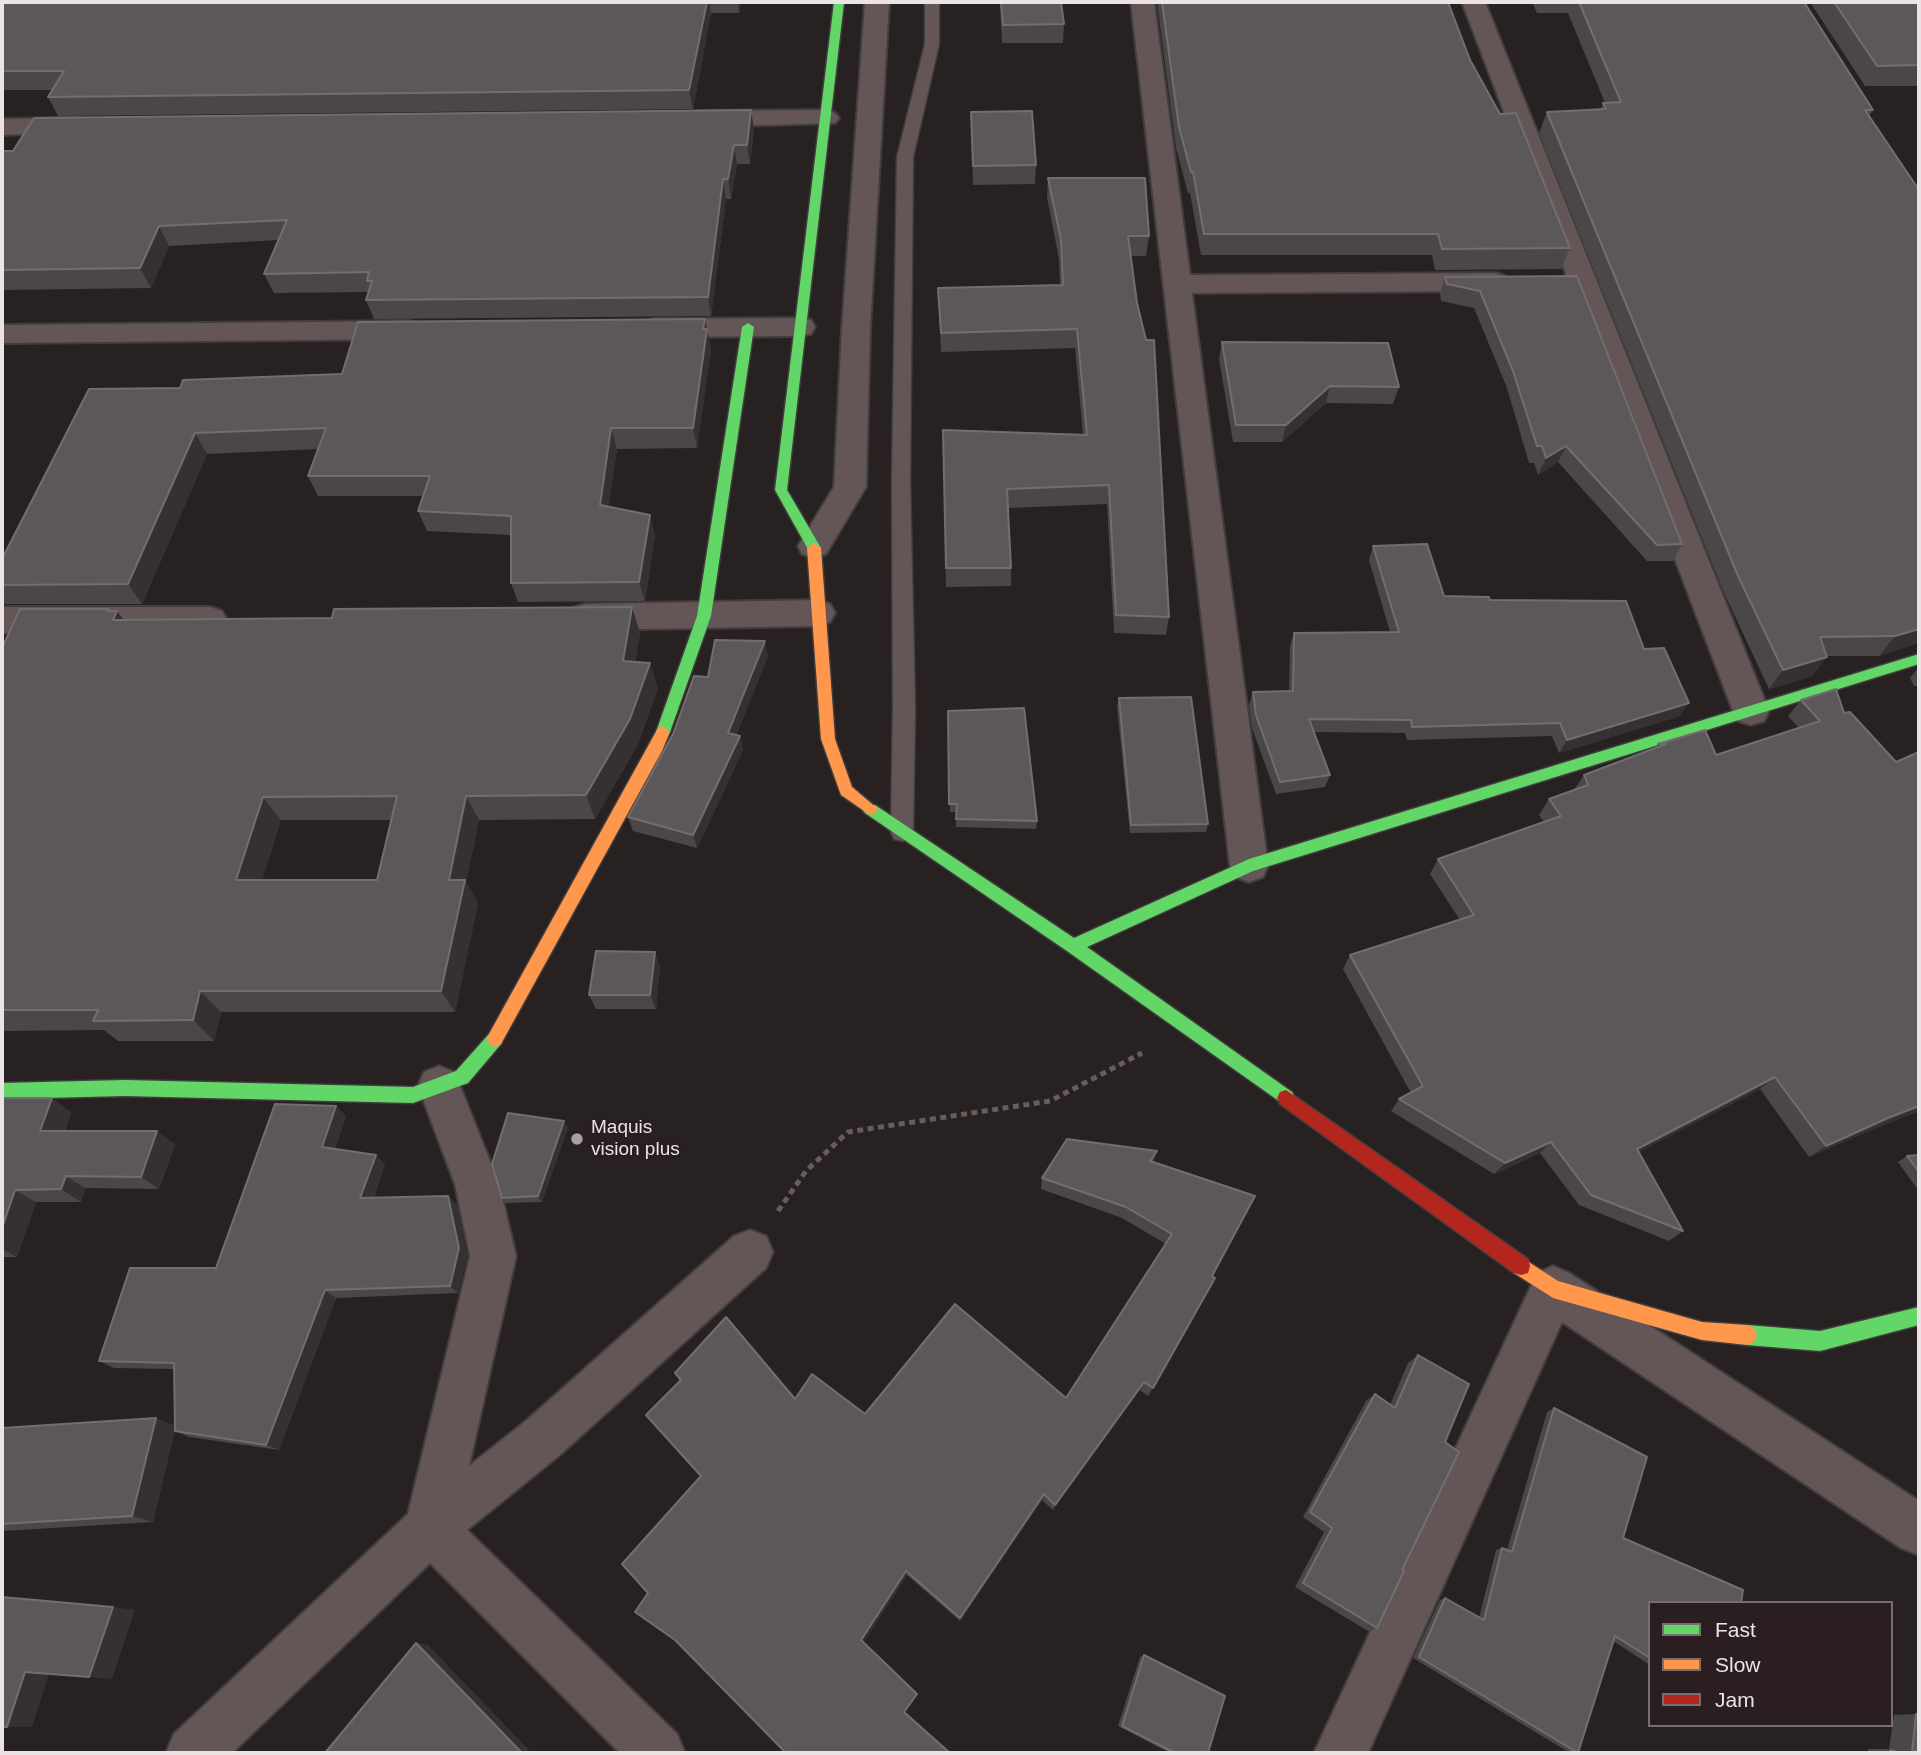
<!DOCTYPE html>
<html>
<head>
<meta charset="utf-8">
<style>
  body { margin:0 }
  #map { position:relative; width:1921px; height:1755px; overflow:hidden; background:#272122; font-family:Arial,sans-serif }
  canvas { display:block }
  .frame { position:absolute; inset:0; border:4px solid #ece3e5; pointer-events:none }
  .legend { position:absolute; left:1648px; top:1601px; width:245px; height:126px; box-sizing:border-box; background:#2a1e21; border:2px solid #786d6f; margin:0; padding:9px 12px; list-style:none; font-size:21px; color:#ece3e5 }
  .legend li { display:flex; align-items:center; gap:14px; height:35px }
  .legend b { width:35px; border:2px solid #786d6f }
</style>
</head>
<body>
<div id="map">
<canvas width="1921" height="1755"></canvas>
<div class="frame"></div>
<ul class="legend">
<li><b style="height:9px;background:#63d668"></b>Fast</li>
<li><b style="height:9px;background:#ff974d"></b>Slow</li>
<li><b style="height:9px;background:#b3261e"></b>Jam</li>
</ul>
</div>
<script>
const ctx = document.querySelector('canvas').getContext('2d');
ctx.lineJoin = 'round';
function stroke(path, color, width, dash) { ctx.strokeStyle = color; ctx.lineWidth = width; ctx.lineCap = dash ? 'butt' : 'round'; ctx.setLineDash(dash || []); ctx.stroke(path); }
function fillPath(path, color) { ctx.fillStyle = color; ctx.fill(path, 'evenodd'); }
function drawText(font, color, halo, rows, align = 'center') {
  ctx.font = font + ' Arial,sans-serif'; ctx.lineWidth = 5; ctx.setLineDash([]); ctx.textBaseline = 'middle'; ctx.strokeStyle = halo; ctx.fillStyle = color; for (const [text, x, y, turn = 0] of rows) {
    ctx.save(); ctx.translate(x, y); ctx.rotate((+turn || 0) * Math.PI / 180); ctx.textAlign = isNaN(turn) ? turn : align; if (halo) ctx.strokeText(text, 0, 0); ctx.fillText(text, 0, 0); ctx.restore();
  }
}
const lane = new Path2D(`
  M925 2H939V44L913 157 910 481 915 708 913 832 910 839 902 841 894 839 891 832 893 708 892 481 897 157 925 44Z`);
const street = new Path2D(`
  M865 2H889L870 329 866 487 826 554 814 558 802 554 798 546 834 487 842 329Z
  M1131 2H1154L1190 275 1495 273 1505 276 1509 282 1505 288 1495 291 1192 293 1268 866 1263 877 1249 882 1235 877 1230 866Z
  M1462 2H1485L1769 711 1764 721 1751 725 1738 721 1733 711Z
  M826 110 835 113 839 118 835 123 700 127 691 124 687 119 691 114 700 111Z
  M80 118 89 121 93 126 89 131 2 135V119Z
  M801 318 811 320 815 327 811 334 801 336 655 337 645 335 641 328 645 321 655 319Z
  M409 321 419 323 423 330 419 337 409 339 2 343V325Z
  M818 600 830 604 835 613 830 622 818 626 585 630 573 626 568 617 573 608 585 604Z
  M2 607H210L222 611 227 620 222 629 210 633H2Z
  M439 1066 454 1072 460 1086 499 1184 516 1256 469 1466 527 1420 734 1236 750 1230 766 1236 773 1252 766 1268 561 1454 467 1530 677 1734 685 1753H620L430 1563 232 1753H166L174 1734 408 1514 470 1256 455 1184 418 1086 424 1072Z
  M1553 1266 1569 1273 1919 1501V1555L1901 1548 1562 1322 1368 1753H1314L1537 1273Z`);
const fast = new Path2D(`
  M834 2H844L787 490 821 548 814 553 809 551 775 490Z
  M748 323 754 327 711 616 670 732 663 738 656 732 697 616 742 327Z
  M1919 654V664L1253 871 1087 947 1292 1092 1295 1098 1292 1104 1286 1106 1067 951 865 813 862 809 865 805H875L1074 938 1249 859Z
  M495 1031 501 1034 503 1039 501 1044 468 1083 413 1103 125 1096 2 1099V1083L125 1080 413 1087 456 1071 489 1034Z
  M1919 1307V1325L1820 1351 1747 1345 1740 1342 1737 1335 1740 1328 1747 1325 1820 1331Z`);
const slow = new Path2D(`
  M814 543 821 548 835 739 852 787 878 809 875 813 870 815 841 795 821 739 807 548Z
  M663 726 670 732 662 751 501 1044 495 1047 489 1044 487 1039 489 1034 658 728Z
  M1521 1257 1558 1281 1702 1322 1747 1325 1754 1328 1757 1335 1754 1342 1747 1345 1702 1340 1553 1298 1514 1273 1512 1266 1514 1259Z`);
const jam = new Path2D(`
  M1286 1090 1528 1259 1530 1266 1528 1273 1521 1275 1514 1273 1280 1104 1277 1098 1280 1092Z`);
stroke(lane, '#423d3e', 3);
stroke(street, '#423d3e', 4);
stroke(fast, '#423d3e', 3);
stroke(slow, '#423d3e', 3);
stroke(jam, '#423d3e', 3);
stroke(new Path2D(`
  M778 1211 806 1171 848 1132 1050 1101 1142 1053`), '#685c5d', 5, [6, 4.5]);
fillPath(lane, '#645656');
fillPath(street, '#645656');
fillPath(fast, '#63d668');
fillPath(slow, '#ff974d');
fillPath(jam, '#b3261e');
fillPath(new Path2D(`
  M2 2H741L739 13H711L693 109 58 116 48 97 52 90H2Z
  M1000 2H1061L1064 24 1063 43H1002Z
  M1157 2H1448L1470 60 1570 248 1561 269 1435 270 1432 255H1201L1190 193H1188L1176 148Z
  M1532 2H1804L1873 110 1869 116 1919 190V644L1918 643 1879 656H1827L1812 676 1769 689 1725 595 1539 133 1547 112 1600 110 1603 103H1605L1568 13H1537Z
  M1810 2H1919V86H1865Z
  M971 112 1036 165 1035 184 973 185Z
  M754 129 750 164H737L731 199H726L711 316 374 319 366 300 368 292 274 293 264 274 278 240 169 246 151 288 2 290V151Z
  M1048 178 1149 236 1146 256H1131L1169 617 1166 635 1114 633 1107 504 1008 508 1011 568V586L946 587 943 430 1083 434 1075 348 941 352 938 288 1060 285 1059 259 1047 197Z
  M1577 276 1682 544 1673 561H1647L1558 462 1538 475 1534 463H1529L1507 388 1474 308 1441 301 1440 294 1445 277Z
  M707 329 711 350 697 448 617 449 608 507 655 535 645 601 518 602 511 583V535L427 531 418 511 423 496H318L308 476 318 449 207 454 142 604H5L2 601V559L180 388 342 374Z
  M1222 342 1399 387 1393 404 1326 403 1282 442H1233L1219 359Z
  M1373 546 1444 596 1490 600 1644 649 1680 716 1559 753 1552 736 1407 740 1405 733 1314 732 1330 775 1325 787 1276 794 1252 728 1249 705 1253 692 1289 691 1290 646 1294 633 1390 632 1369 560Z
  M632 607 640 633 635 662 658 688 638 744 595 819 479 820 466 882 478 903 455 1012H221L214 1041H118L104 1030 2 1031V648L110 611 124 620 332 618ZM281 820H391L377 880H262Z
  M768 656 736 735 740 736 743 750 697 848 633 831 628 817 708 677Z
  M1919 667V686H1914L1910 678Z
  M1119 698 1208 824 1206 832 1130 833 1117 707Z
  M1801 700 1844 713 1896 762 1919 752V1111L1871 1130 1809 1157 1760 1089 1639 1152 1683 1231 1669 1241 1579 1205 1540 1153 1494 1174 1391 1111 1399 1099 1411 1093 1343 969 1350 955 1460 920 1430 874 1438 859 1544 822 1539 815 1549 799 1574 790 1584 775 1655 748 1658 744 1705 730 1716 755 1799 728 1788 716Z
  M948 711 1037 821 1036 829 956 827V812H950Z
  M660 966 656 1009H596L589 995Z
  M2 1098 71 1112 65 1131 175 1144 159 1189 85 1188 81 1202H36L17 1257H3L2 1261Z
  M346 1116 335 1149 385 1164 374 1197 448 1196 457 1205 467 1256 458 1293 336 1298 279 1450 189 1437 175 1431V1429L153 1522 2 1531V1428L175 1426 174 1369 114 1368 99 1361 216 1268Z
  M568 1127 542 1202 506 1203 502 1198Z
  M1157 1151 1153 1162 1212 1276 1215 1278 1148 1396 1140 1390 1053 1510 1042 1500 960 1621 907 1575 863 1643 918 1695 648 1593 701 1476 680 1380 675 1373 865 1414 1066 1398 1166 1244 1122 1218 1041 1189 1042 1178Z
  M1919 1155V1191L1898 1162 1907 1156Z
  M1418 1355 1445 1442 1402 1570 1377 1628 1368 1631 1295 1587 1324 1532 1303 1517 1366 1401 1375 1394 1390 1405 1408 1363Z
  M1554 1408 1623 1538 1650 1603V1665L1613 1641 1578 1753H1570L1413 1658 1440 1600 1445 1598 1479 1618 1496 1550 1502 1548 1507 1550 1547 1412Z
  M1144 1655 1208 1753H1170L1118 1726 1140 1657Z
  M1916 1714 1919 1753H1868V1749H1889L1894 1715Z`), '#4b4749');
fillPath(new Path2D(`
  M707 2H709L711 13 693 109 689 90Z
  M738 2H741L739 13Z
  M751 110 754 129 750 164 747 145Z
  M734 145 737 164 731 199 728 179Z
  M723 179 726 199 711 316 708 297Z
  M159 226 169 246 151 288 140 268Z
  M705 319 711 350 697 448 693 428Z
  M1330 386 1326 403 1282 442 1286 425Z
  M611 428 617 449 606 525 600 505Z
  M195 433 207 454 142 604 128 584Z
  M1566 446 1558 462 1538 475 1546 458Z
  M650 515 655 535 645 601 639 582Z
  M632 607 640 633 631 687 623 661Z
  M109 609 115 617 117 611 137 637 113 620 108 611Z
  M1919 629V642L1918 643 1879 656 1895 636Z
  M765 641 768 656 731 747 728 733Z
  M1827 657 1812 676 1769 689 1783 670Z
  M650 663 658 688 638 744 595 819 586 795Z
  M1689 703 1680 716 1559 753 1567 740Z
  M740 736 743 750 697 848 693 835Z
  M466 796 479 820 466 882 478 903 455 1012 441 991 449 880Z
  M263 797 281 820 255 903 236 880Z
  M655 952 660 966 656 1009 650 995Z
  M200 991 221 1012 214 1041 193 1020Z
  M1775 1077 1760 1089 1624 1160 1637 1149Z
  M52 1098 71 1112 60 1144 40 1131Z
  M336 1106 346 1116 333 1156 322 1147Z
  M1919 1106V1111L1871 1130 1809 1157 1826 1146 1888 1118Z
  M564 1121 568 1127 542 1202 538 1196Z
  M157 1131 175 1144 159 1189 141 1177Z
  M1551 1142 1540 1153 1494 1174 1505 1163Z
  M376 1155 385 1164 370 1207 360 1198Z
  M66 1176 85 1188 81 1202 61 1189Z
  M15 1190 36 1202 17 1257 2 1249V1228Z
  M448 1196 457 1205 467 1256 458 1293 450 1286Z
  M325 1290 336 1298 279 1450 266 1445Z
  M1144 1382 1140 1390 1053 1510 1055 1505Z
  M156 1418 176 1426 153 1522 132 1516Z
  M1044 1494 1042 1500 960 1621V1618Z
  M906 1571 907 1575 863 1643 861 1640Z
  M113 1607 135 1610 112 1679 89 1677Z
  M416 1643 428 1645 532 1753H522Z
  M25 1672 49 1674 32 1727H7Z
  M917 1694 918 1695 905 1712H904Z`), '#353132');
const building = new Path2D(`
  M2 2H707L689 90 48 97 64 71H2Z
  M1001 2H1061L1064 24 1003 25Z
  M1162 2H1448L1470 60 1500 114 1516 113 1570 248 1442 249 1438 234H1204L1193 172H1191L1179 127Z
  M1579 2H1804L1873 110H1865L1919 190V629L1895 636 1820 637 1827 657 1783 670 1738 576 1547 112 1606 109 1603 103 1621 102Z
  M1834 2H1919V65L1877 66Z
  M751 110 747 145H734L728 179H723L708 297 366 300 372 281H367L369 272 264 274 287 220 159 226 140 268 2 270V151H13L34 118Z
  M1032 111 1036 165 973 166 971 112Z
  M1048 178H1145L1149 236H1128L1137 303 1146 340H1154L1169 617 1116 615 1109 485 1007 489 1011 568H946L943 430 1087 435 1077 329 941 333 938 288 1063 285 1061 240Z
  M1577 276 1682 544 1657 545 1566 446 1546 458 1542 446H1537L1513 371 1480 291 1447 284 1445 277Z
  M705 319 703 329H707L693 428H611L600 505 650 515 639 582 511 583V516L418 511 430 476H308L326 428 195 433 128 584 2 585V559L89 389 180 388 183 380 342 374 358 322Z
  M1222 342 1388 343 1399 387 1330 386 1286 425H1236Z
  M1427 544 1444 596 1489 597 1490 600 1626 601 1644 649 1664 648 1689 703 1567 740 1560 723 1412 727 1411 720 1309 719 1330 775 1280 782 1256 715 1253 692 1293 691 1294 633 1399 632 1373 546Z
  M632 607 623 661 650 663 630 719 586 795 466 796 449 880H465L441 991H200L193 1020 93 1021 98 1010H2V648L20 609H109L108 611H117L113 620 332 618 334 609ZM397 796 377 880H236L263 797Z
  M715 640 765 641 728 733 740 736 693 835 628 817 673 734 694 676 708 677Z
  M1836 689 1844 713 1850 712 1896 762 1919 752V1106L1888 1118 1826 1146 1775 1077 1637 1149 1683 1231 1591 1195 1551 1142 1505 1163 1399 1099 1423 1086 1350 955 1474 915 1438 859 1561 816 1549 799 1588 785 1584 775 1666 744H1658L1705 730 1716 755 1820 721 1801 700Z
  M1191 697 1208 824 1131 825 1119 698Z
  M1024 708 1037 821 956 819 957 804H949L948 711Z
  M596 951 655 952 650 995H589Z
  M2 1098H52L40 1131H157L141 1177 66 1176 61 1189 15 1190 2 1228Z
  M275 1104 336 1106 322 1147 376 1155 360 1198 448 1196 459 1248 450 1286 325 1290 266 1445 175 1431 174 1363 99 1361 130 1268H216Z
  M508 1113 564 1121 538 1196 502 1198 492 1164Z
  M1067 1139 1157 1151 1150 1161 1255 1196 1212 1276 1215 1278 1153 1388 1144 1382 1055 1505 1044 1494 960 1618 906 1571 861 1640 917 1694 904 1712 950 1753H786L675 1640 635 1612 648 1593 622 1564 701 1476 646 1415 681 1380 675 1373 726 1317 795 1399 812 1374 865 1414 955 1304 1066 1398 1172 1234 1126 1207 1042 1178Z
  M1919 1155V1172L1907 1156Z
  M1418 1355 1469 1384 1445 1442 1459 1452 1402 1570 1404 1571 1377 1628 1303 1583 1332 1528 1310 1512 1375 1394 1395 1408Z
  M1554 1408 1647 1457 1623 1538 1743 1590 1741 1603H1650V1658L1615 1636 1578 1753 1419 1657 1445 1598 1484 1620 1502 1548 1512 1552Z
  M156 1418 132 1516 2 1524V1428Z
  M2 1597 113 1607 89 1677 25 1672 7 1727H2Z
  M416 1643 522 1753H325Z
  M1144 1655 1225 1696 1208 1753H1175L1122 1726Z
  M1916 1714 1919 1716V1753H1912Z
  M1891 1750 1899 1753H1890Z`);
fillPath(building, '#5c585a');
stroke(building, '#736d6f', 2);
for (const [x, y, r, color] of [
  [577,1139,7,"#a79fa1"]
]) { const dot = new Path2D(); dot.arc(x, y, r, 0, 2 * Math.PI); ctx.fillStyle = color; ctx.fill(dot); stroke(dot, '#2a1e21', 2.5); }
drawText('19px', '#ece3e5', '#2a1e21', [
  ["Maquis",591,1128],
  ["vision plus",591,1150]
], 'left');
</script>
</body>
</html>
